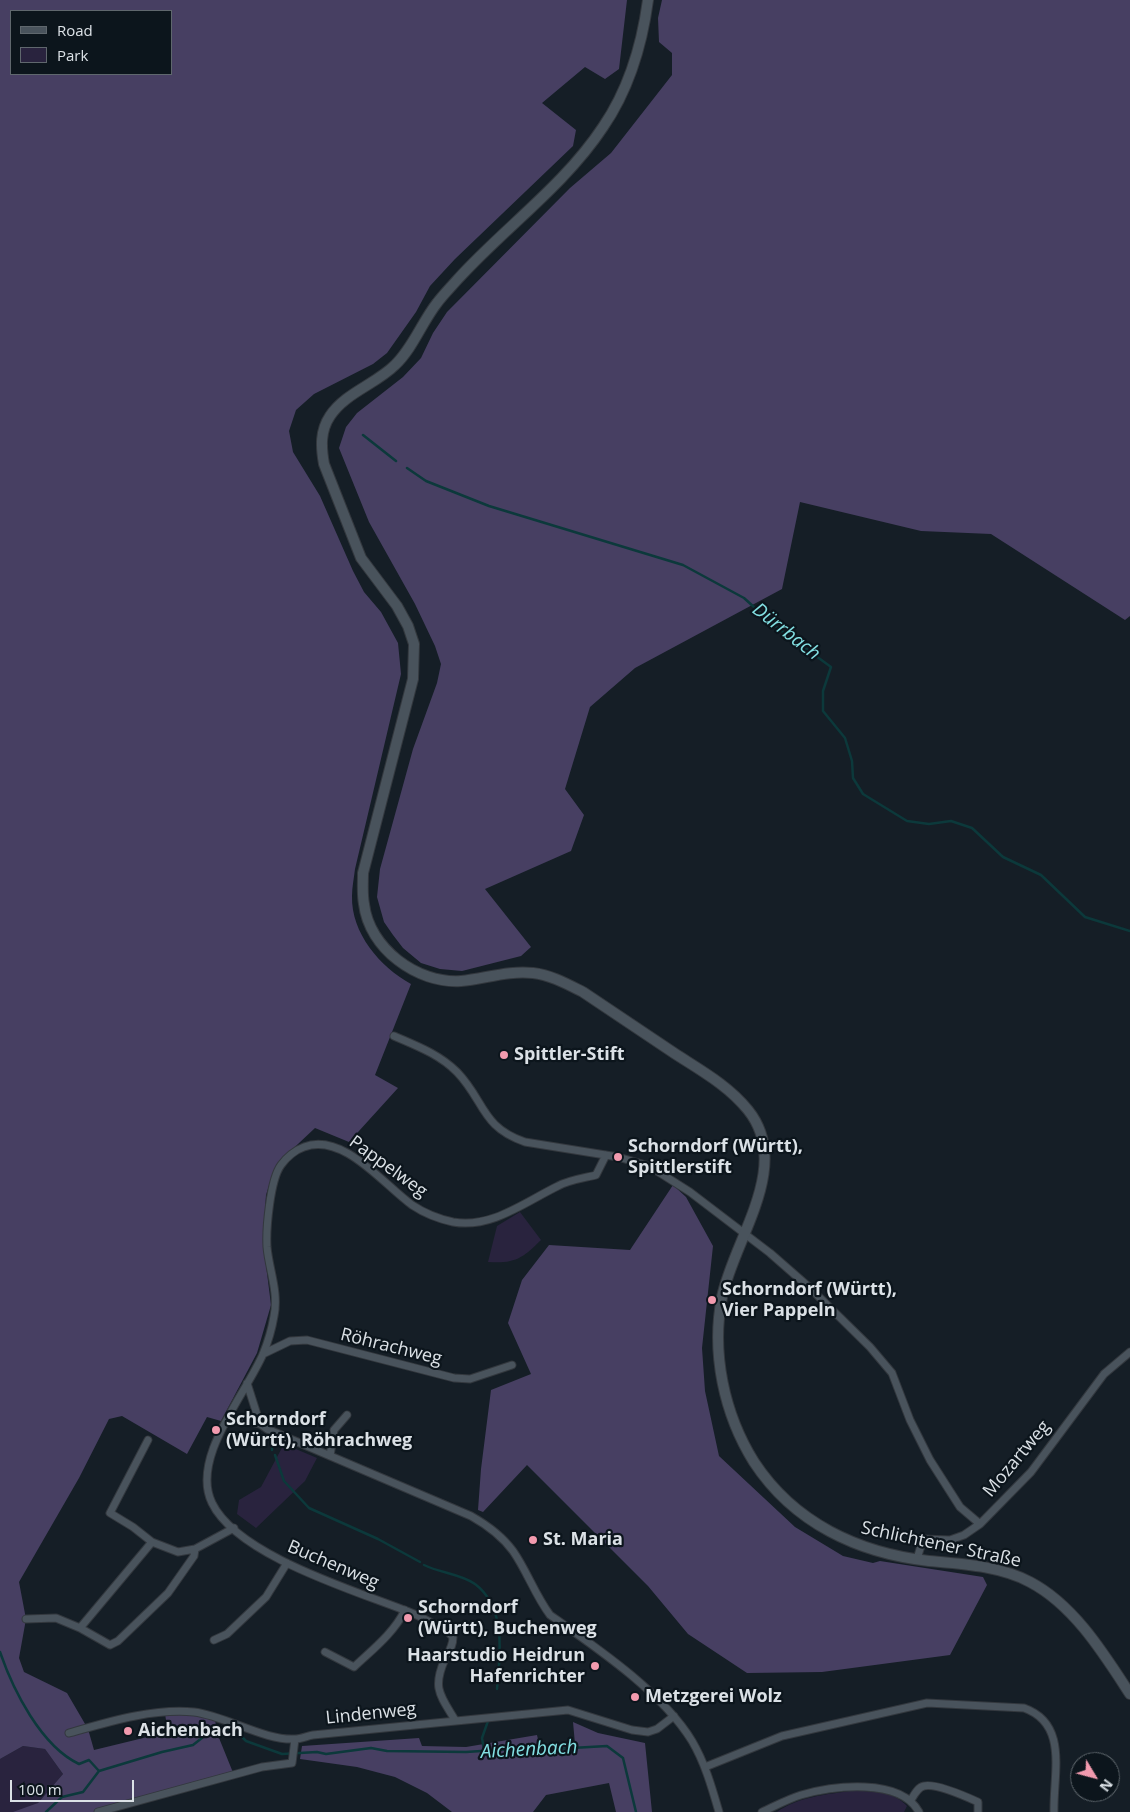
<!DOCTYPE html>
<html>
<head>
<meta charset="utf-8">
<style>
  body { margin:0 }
  #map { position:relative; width:1130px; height:1812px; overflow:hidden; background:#151e26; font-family:"Open Sans",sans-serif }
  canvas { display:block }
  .legend { position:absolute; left:10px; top:10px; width:162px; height:65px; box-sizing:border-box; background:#0c151c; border:1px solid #5f676d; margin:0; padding:6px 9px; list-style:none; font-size:15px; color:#dbe1e6 }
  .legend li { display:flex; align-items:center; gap:10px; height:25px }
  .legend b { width:25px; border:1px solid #5f676d }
  .north { position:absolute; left:1070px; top:1752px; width:50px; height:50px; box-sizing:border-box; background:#0c151c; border:1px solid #5f676d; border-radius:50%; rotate:127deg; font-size:14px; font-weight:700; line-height:20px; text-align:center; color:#dbe1e6 }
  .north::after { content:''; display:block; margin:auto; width:18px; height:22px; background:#f29aae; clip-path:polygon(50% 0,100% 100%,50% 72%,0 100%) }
  .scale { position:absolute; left:10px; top:1780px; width:124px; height:22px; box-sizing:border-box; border:2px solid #dbe1e6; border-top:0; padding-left:6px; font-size:15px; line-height:18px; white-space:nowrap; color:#dbe1e6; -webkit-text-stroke:4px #0c151c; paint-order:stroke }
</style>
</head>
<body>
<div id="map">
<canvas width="1130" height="1812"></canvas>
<ul class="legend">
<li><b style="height:6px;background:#49535c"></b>Road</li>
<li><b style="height:14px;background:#29233e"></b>Park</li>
</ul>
<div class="north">N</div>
<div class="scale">100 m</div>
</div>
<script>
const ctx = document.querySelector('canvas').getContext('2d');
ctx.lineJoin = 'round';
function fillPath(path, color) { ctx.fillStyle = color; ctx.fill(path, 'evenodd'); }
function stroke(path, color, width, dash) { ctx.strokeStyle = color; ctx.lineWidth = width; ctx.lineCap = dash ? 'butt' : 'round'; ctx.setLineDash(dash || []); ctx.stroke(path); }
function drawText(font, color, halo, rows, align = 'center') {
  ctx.font = font + ' "Open Sans",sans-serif'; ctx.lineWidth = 4.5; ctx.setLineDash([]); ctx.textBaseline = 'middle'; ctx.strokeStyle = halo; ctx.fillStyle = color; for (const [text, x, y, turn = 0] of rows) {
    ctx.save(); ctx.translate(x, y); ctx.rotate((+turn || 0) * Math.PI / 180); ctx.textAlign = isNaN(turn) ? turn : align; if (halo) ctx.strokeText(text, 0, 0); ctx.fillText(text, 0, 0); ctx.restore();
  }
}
fillPath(new Path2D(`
  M520 1212 541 1240C523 1258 515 1264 488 1262L497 1226Z
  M284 1444 317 1458 305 1481 256 1528 237 1514 239 1500 261 1487Z
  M23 1746 45 1749 63 1774 38 1803 23 1812H0V1759Z
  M849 1791C870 1791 892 1790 907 1806L904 1812H777C798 1797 824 1795 849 1791Z`), '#29233e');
fillPath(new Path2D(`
  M0 0H627L619 69 605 79 585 67 542 103 576 130 573 146 455 259 430 286 416 312 387 353 373 364 314 394 296 410 289 431 293 452 320 496 353 571 364 592 381 612 398 643 401 674 355 869C354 878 352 887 352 896 351 933 380 967 411 984L375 1075 398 1088 349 1142 315 1128 281 1160 272 1176 266 1195 263 1241 271 1305 257 1353 221 1421 207 1417 187 1454 122 1416 109 1419 79 1478 19 1582 26 1619 19 1658 24 1672 67 1693 88 1729 94 1750 168 1732 165 1714 181 1713 215 1719 217 1733 234 1775 100 1812H13L38 1803 63 1774 45 1749 23 1746 0 1759ZM11 11H171V74H11Z
  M662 0H1130V616L1125 620 991 534 921 531 800 502 782 589 635 668 590 707 565 789 584 815 571 851 485 889 531 947 521 956 462 971 440 969 421 963 403 948 393 935 384 922 377 897 380 869 413 749 437 683 441 664 435 646 415 604 369 522 339 448 346 427 357 413 403 377 421 358 433 333 447 312 570 188 611 153 672 75V53L659 42 658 18Z
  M673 1185 686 1197 713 1246 702 1348 705 1391 719 1456 795 1527 843 1556 873 1563 880 1561 983 1577 987 1585 950 1655 822 1672 747 1673 688 1634 648 1586 527 1465 483 1512 478 1510 481 1469 491 1390 531 1374 508 1323 522 1280 549 1245 630 1250Z
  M573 1722 598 1733 645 1743 652 1812H616L609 1783 546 1795 533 1812H452L427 1793 395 1777 357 1767 300 1759 302 1746 419 1738 422 1746 466 1747 537 1735 540 1748 575 1744Z`), '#473f62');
stroke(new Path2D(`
  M363 435 396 461
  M407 468 426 481 489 506 683 565 744 598 775 626 831 667 823 691V711L845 738 852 761 853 778 863 794 907 821 929 824 951 821 972 828 1003 857 1041 875 1085 917 1130 931
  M272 1447V1450
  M275 1455 284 1481 309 1508 378 1539 420 1562
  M424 1565C440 1573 461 1574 475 1584 507 1608 500 1655 497 1689
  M0 1652C13 1690 41 1746 79 1764L89 1760 99 1771
  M484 1750 482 1738 488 1721
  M46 1812 62 1797 83 1792 99 1771 162 1752 193 1745 207 1734 223 1728 239 1734 246 1741 282 1754 317 1752 326 1754 371 1748 387 1751 466 1752 527 1748 537 1750 607 1746 623 1758 636 1812`), '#0c393b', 2.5);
const street = new Path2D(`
  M394 1036C417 1046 439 1054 457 1072 485 1101 481 1127 525 1142L618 1157 649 1166 690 1192 770 1253 810 1288 870 1347 892 1373 910 1420 930 1460 960 1507 980 1524
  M263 1354 290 1341 307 1340 454 1378 470 1379 512 1365
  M247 1383 260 1424 267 1429 471 1516C487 1525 502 1536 513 1551 527 1571 535 1595 550 1615 597 1648 662 1692 692 1741 705 1763 712 1788 719 1812
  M228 1417 260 1424
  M148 1440 110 1513 133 1527 152 1542 178 1552 195 1549 234 1528
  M330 1456 334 1430 347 1415
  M152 1542 80 1628 110 1645 118 1641 168 1593 194 1556 195 1549
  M917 1559 923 1539 950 1540 964 1535 980 1524 1031 1472 1104 1374 1130 1352
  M26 1619 56 1618 80 1628
  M214 1640 227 1634 266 1597 287 1563
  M325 1652 354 1667C372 1650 394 1633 405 1610
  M455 1720C440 1695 432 1688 445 1659 449 1652 453 1646 453 1637L448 1632C434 1624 419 1615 404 1610 353 1590 237 1555 212 1503 190 1458 246 1394 263 1354 268 1342 272 1328 274 1316 279 1292 269 1270 267 1247 266 1229 270 1180 281 1165 286 1158 295 1150 304 1147 343 1132 383 1184 412 1205 424 1213 439 1219 453 1222 491 1229 525 1202 558 1186 569 1180 584 1178 596 1175L606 1155
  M69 1733C108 1722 153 1708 194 1712 226 1716 265 1741 295 1739 301 1739 307 1736 313 1735L568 1710 632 1730 648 1732 657 1729 674 1716
  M705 1767 782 1736 927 1703 1024 1708C1069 1724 1053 1774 1054 1812
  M911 1800C914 1795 918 1787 924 1786 936 1783 967 1797 978 1802V1812
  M98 1812 262 1767 292 1763 295 1739
  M762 1812C775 1806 788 1799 801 1795 833 1786 900 1777 919 1812`);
const secondary = new Path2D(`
  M648 0C642 45 629 89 603 127 564 186 504 228 457 280 450 288 443 295 437 303 422 322 413 348 395 365 376 384 345 393 330 416 320 431 321 447 324 464L361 558 397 606 408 626 414 644 413 679 363 873C363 883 362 894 364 904 369 948 417 984 461 981 484 979 509 970 533 973 551 975 567 984 583 992 613 1012 644 1033 674 1053 700 1070 728 1085 748 1110 793 1166 734 1239 722 1297 711 1353 724 1414 754 1462 794 1523 858 1553 929 1561 962 1564 1000 1566 1030 1582 1074 1605 1104 1654 1130 1694`);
stroke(street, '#33383e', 9);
stroke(secondary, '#33383e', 12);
stroke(street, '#49535c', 7);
stroke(secondary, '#49535c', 10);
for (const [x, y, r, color] of [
  [504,1055,5,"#f29aae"],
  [618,1157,5,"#f29aae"],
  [712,1300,5,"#f29aae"],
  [216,1430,5,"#f29aae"],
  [533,1540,5,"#f29aae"],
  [408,1618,5,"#f29aae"],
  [595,1666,5,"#f29aae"],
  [635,1697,5,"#f29aae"],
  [128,1731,5,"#f29aae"]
]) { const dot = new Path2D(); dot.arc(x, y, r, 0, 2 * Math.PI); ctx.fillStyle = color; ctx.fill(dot); stroke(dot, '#0c151c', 2); }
drawText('bold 18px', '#dbe1e6', '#0c151c', [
  ["Spittler-Stift",514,1055],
  ["Schorndorf (Württ),",628,1147],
  ["Spittlerstift",628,1168],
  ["Schorndorf (Württ),",722,1290],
  ["Vier Pappeln",722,1311],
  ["Schorndorf",226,1420],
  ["(Württ), Röhrachweg",226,1441],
  ["St. Maria",543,1540],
  ["Schorndorf",418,1608],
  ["(Württ), Buchenweg",418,1629],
  ["Haarstudio Heidrun",585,1656,"right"],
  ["Hafenrichter",585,1677,"right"],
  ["Metzgerei Wolz",645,1697],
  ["Aichenbach",138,1731]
], 'left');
drawText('18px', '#dbe1e6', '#0c151c', [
  ["Pappelweg",388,1167,36],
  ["Röhrachweg",391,1347,14],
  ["Mozartweg",1017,1459,-50],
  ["Schlichtener Straße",941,1545,12],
  ["Buchenweg",333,1565,23],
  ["Lindenweg",371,1714,-6]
]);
drawText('italic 19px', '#83e0e3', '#0c151c', [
  ["Dürrbach",786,632,38],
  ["Aichenbach",529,1750,-3]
]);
</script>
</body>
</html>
